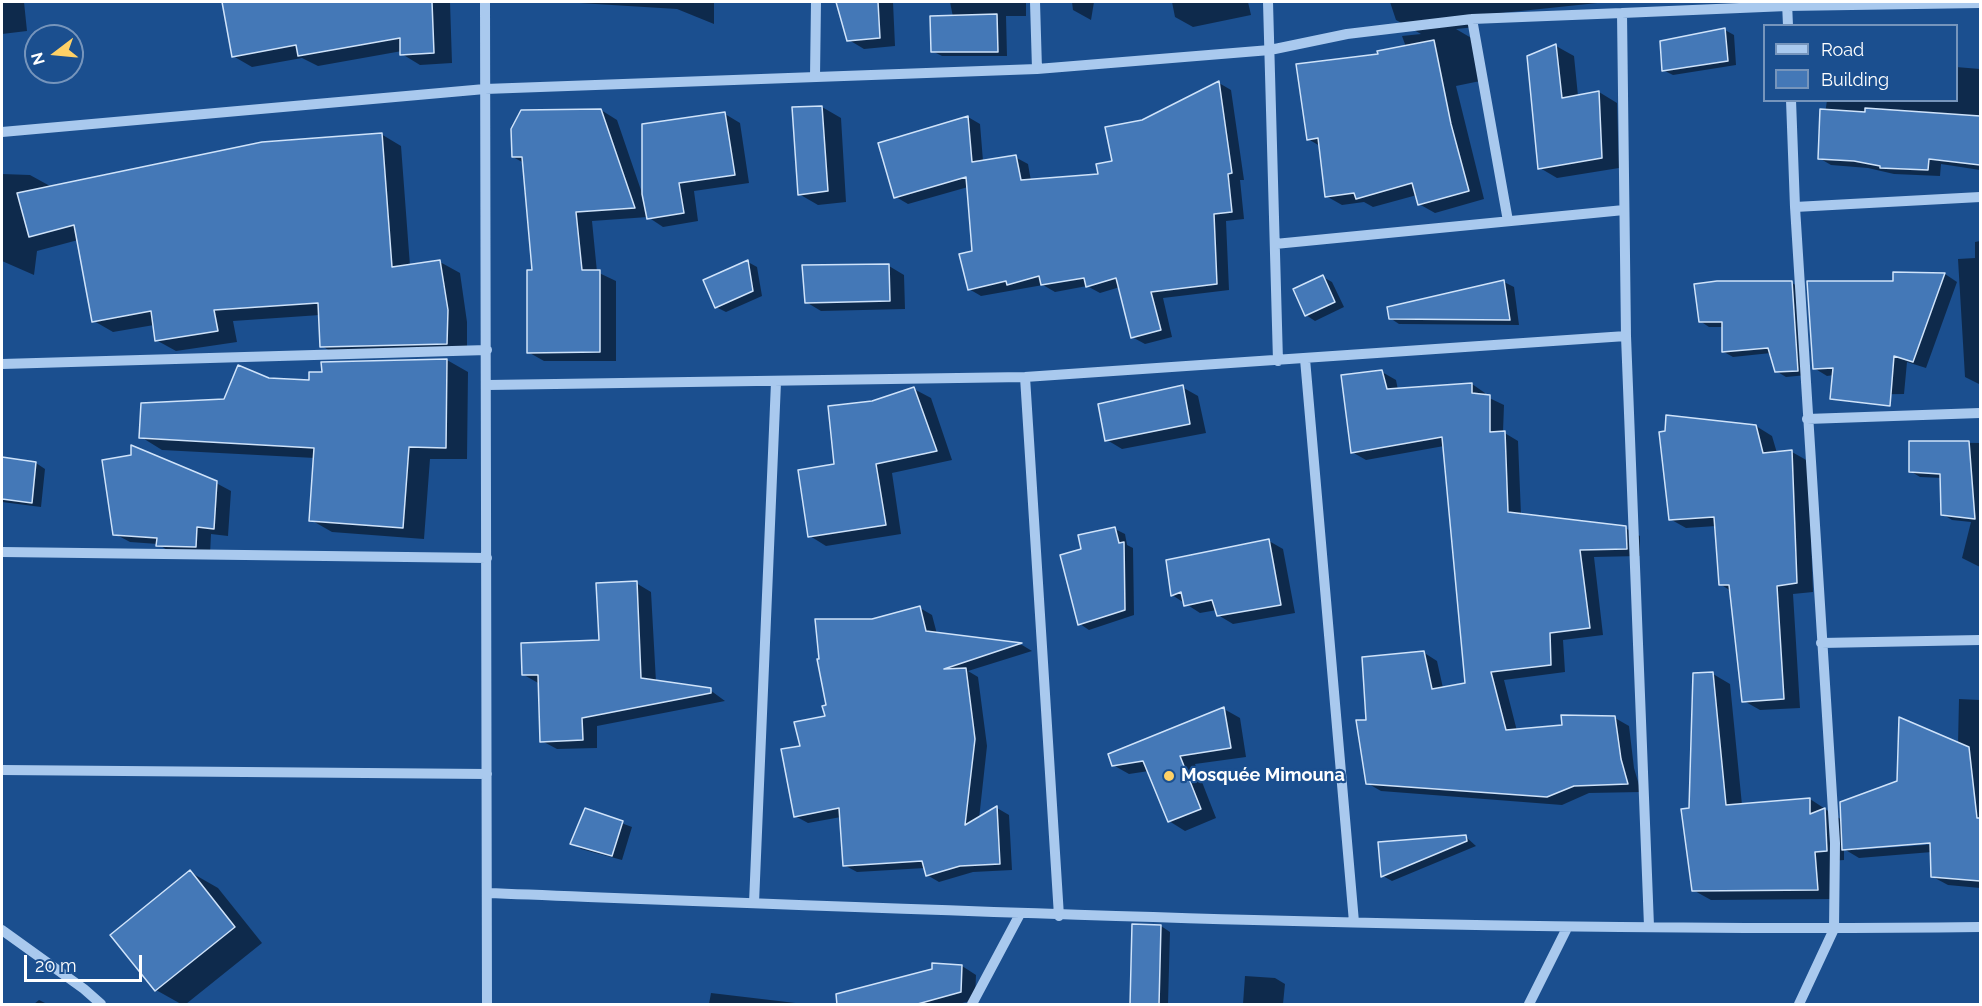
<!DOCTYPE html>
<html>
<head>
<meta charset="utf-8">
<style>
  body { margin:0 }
  #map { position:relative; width:1982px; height:1006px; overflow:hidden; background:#1b4f8f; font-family:Raleway,sans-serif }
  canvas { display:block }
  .frame { position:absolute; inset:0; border:3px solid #fff; pointer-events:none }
  .legend { position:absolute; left:1763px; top:24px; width:195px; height:78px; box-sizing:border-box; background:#1b4f8f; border:2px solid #7695bc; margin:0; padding:8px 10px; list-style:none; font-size:18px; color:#fff }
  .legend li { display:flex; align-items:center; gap:12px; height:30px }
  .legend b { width:30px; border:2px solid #7695bc }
  .north { position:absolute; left:24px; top:24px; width:60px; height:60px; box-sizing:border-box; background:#1b4f8f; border:2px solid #7695bc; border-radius:50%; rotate:254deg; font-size:16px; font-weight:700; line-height:24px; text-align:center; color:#fff }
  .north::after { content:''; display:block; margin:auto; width:21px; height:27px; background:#ffd166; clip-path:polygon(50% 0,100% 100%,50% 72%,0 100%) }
  .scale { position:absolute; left:24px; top:955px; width:118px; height:27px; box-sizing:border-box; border:3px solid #fff; border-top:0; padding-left:8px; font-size:18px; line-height:21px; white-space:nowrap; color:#fff; -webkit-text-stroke:4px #1b4f8f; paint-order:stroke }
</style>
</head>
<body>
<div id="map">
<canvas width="1982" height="1006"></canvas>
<div class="frame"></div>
<ul class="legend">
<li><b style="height:8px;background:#a9c9ee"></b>Road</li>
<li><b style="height:16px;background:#4478b7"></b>Building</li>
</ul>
<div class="north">N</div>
<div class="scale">20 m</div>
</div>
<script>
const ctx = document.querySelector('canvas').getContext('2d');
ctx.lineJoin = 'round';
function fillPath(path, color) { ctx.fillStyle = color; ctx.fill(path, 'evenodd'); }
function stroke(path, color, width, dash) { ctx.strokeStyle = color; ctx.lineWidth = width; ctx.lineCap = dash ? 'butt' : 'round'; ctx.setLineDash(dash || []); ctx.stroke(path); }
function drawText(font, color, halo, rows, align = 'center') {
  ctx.font = font + ' Raleway,sans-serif'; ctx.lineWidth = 4.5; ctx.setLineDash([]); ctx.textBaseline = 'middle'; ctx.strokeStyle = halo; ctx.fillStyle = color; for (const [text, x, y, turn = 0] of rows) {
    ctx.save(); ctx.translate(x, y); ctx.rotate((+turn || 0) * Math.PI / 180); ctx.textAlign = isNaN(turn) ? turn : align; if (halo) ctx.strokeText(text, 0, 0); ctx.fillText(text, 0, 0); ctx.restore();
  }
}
fillPath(new Path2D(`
  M2 2H24L27 31 2 34Z
  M224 2H450L452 63 420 65 402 54V51L318 66 302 58 252 67 233 56Z
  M563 2H714V24L677 9Z
  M837 2H893L895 46 864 49 849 40Z
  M950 2H1026V16H1006L1007 56H942L932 51 953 17Z
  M1072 2H1094L1091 20 1073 10Z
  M1172 2H1248L1251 15 1193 27 1175 17Z
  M1390 2H1607L1473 16 1476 27 1456 29 1473 39 1485 80 1456 86 1484 199 1435 213 1419 204 1417 195 1373 207 1364 202 1342 205 1326 196 1320 146 1308 139 1380 55 1406 47 1402 36 1421 34 1396 20Z
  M1725 30 1734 35 1736 65 1673 75 1663 70Z
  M1556 46 1574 56 1578 96 1599 92 1617 103 1619 168 1557 178 1540 168Z
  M1956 67 1980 69V170L1941 164 1940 176 1894 174 1868 168 1831 165 1819 158 1827 100H1956Z
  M1219 83 1231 90 1244 180H1240L1244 219 1226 221 1229 290 1163 298 1172 337 1145 344 1132 337 1120 287 1100 293 1087 286 1055 292 1043 285 981 296 969 289 974 252 968 187 908 204 896 197 968 117 980 124 983 161 1015 157 1028 164 1031 181 1099 176 1114 163 1142 121Z
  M822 107 841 118 846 202 818 205 799 194Z
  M601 110 617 120 643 196 725 114 740 123 749 183 694 191 698 221 663 227 648 217 592 221 597 272 616 281V361H544L528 352 533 272 524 163 513 157Z
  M381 134 401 146 410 266 440 262 460 273 467 322V354L341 358 322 346 320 315 233 321 237 342 176 351 156 340 154 325 113 332 94 321 78 240 37 251 34 275 2 261V174L30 175 50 186Z
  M1980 241V384H1979L1965 377 1958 259 1975 258V242Z
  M748 262 757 267 762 296 726 312 716 307Z
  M804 266H889L904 275 905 309 821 311 806 302Z
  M1895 273 1945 274 1957 282 1926 368 1907 362 1904 394 1845 395 1834 375 1827 376 1814 368 1894 283Z
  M1323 277 1332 282 1344 307 1315 321 1306 315Z
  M1504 282 1514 287 1519 325 1399 324 1390 318Z
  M1792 283 1801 288 1807 375 1786 377 1776 371 1771 353 1733 357 1724 352 1723 327H1709L1700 321Z
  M447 360 468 372 467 459H430L424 539 332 532 311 520 315 458 162 450 141 437 269 380 310 382Z
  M1382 372 1396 380 1398 390 1472 384 1485 393V396L1504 405 1503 432 1518 441 1521 515 1625 528 1640 536V556L1594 557 1603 635 1563 640 1565 672 1504 680 1517 731 1615 718 1629 726 1634 768 1641 792 1589 793 1562 805 1381 791 1367 783 1368 722 1423 652 1437 661 1443 688 1467 685 1444 446 1366 460 1352 452Z
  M1182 387 1198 396 1206 433 1122 449 1107 440Z
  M914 389 931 398 952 460 892 473 901 534 826 546 810 536 835 465 873 403Z
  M1756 426 1772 436 1777 453 1792 452 1808 461 1813 592 1793 594 1800 708 1760 710 1744 701 1731 591 1720 584 1716 526 1686 528 1670 519Z
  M1911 442 1980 443V567L1962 558 1971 522 1952 520 1942 514V478L1920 477 1910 471Z
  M2 459 36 463 45 469 41 507 2 502Z
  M216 483 231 491 228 536 211 534 210 555 173 554 158 544 130 542 115 534Z
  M1115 529 1125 534 1127 545 1133 548 1134 615 1089 630 1080 624 1083 550Z
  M1269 541 1283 549 1295 613 1233 624 1218 615 1217 610 1200 613 1172 595Z
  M636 583 651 592 656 682 710 690 725 701 597 726V748L557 749 542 741 540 684 524 675 600 641Z
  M920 608 932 615 937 634 1022 645 1032 651 968 671 978 677 987 746 979 819 997 808 1009 815 1012 870 973 872 939 882 927 875 925 868 857 872 844 865 841 817 808 823 795 816 801 747 827 718 828 706 873 620Z
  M1713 674 1730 684 1742 805 1810 799 1842 820 1958 744 1959 699 1980 700V888L1948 885 1933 877 1932 852 1859 858 1844 849V860L1832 861 1835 899 1711 900 1693 890 1690 810ZM1937 841V844L1857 850V847Z
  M1224 709 1240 718 1246 757 1195 764 1216 818 1185 831 1169 821 1149 771 1129 774 1113 765Z
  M586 810 632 827 622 860 581 849 572 843Z
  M1466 837 1476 846 1392 881 1383 876Z
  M190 872 218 888 262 943 186 1004H181L156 990 112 935Z
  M1161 926 1170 932 1168 1004H1131Z
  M962 966 976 975 975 1000 958 1004H853Z
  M1245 976 1275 978 1285 984 1283 1004H1243Z
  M711 993 804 1004H709Z
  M39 1000 47 1004H34Z`), '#0007');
const building = new Path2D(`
  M222 2H432L434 53 400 55V38L298 56 296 45 232 57Z
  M836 2H878L880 38 847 41Z
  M997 14 998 52H931L930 16Z
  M1725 28 1728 61 1662 71 1660 41Z
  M1434 40 1451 124 1469 191 1418 205 1412 183 1356 199 1354 193 1325 197 1318 138 1307 140 1296 64 1378 54 1377 51Z
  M1556 44 1562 98 1599 91 1602 158 1538 169 1527 56Z
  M1219 81 1232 173 1228 174 1232 212 1214 214 1217 284 1151 292 1161 330 1131 338 1116 278 1086 287 1084 278 1041 285 1039 276 1007 285 1006 281 968 290 959 254 972 251 966 177 894 198 878 143 968 116 972 162 1016 155 1021 180 1098 174 1096 164 1112 161 1105 127 1142 120Z
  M822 106 828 191 798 195 792 107Z
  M1865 108 1980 116V165L1929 159 1928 170 1880 168V166L1854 161 1818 159 1820 109 1865 112Z
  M601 109 635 208 576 212 582 270H600V352L527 353V270H532L522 157H512L511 129 521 110Z
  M725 112 735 175 679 183 684 213 647 219 642 194V124Z
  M382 133 392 267 440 260 448 310 447 344 320 347 318 303 214 310 218 331 155 341 151 311 92 322 74 225 29 237 17 193 262 142Z
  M748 260 753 291 715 308 703 280Z
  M889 264 890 301 805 303 802 265Z
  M1893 272 1945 273 1913 362 1894 356 1890 406 1830 399 1833 368 1813 369 1807 281H1893Z
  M1323 275 1335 302 1305 316 1293 289Z
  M1504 280 1510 320 1389 319 1387 307Z
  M1717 281H1792L1798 371 1775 372 1768 348 1722 352V322H1699L1694 284Z
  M447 359 446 448 409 447 403 528 309 521 314 448 139 438 141 403 224 399 238 365 269 378 309 380V372H322L321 362Z
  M1382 370 1387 389 1472 383V393L1490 395V432L1505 431 1508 512 1626 526 1627 549 1580 550 1590 628 1550 633 1551 665 1491 672 1506 730 1562 725 1561 715 1615 716 1621 759 1628 784 1574 786 1547 797 1366 784 1356 720H1366L1362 657 1424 651 1432 689 1465 683 1442 437 1351 453 1341 375Z
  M1183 385 1190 424 1105 441 1098 404Z
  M914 387 937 451 876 464 886 525 808 537 798 470 834 464 828 406 872 401Z
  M1666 415 1756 425 1763 453 1792 450 1797 583 1777 586 1784 699 1742 702 1729 585H1719L1714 517 1669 520 1659 432 1665 431Z
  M1909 441H1969L1975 519 1941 515 1940 474 1909 472Z
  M131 445 217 481 214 529 197 527 196 547 156 546 157 538 113 535 102 460 131 455Z
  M2 457 36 462 32 503 2 499Z
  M1115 527 1119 543 1124 542 1125 610 1078 625 1060 555 1081 549 1078 535Z
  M1269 539 1281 605 1217 616 1212 600 1184 606 1181 592 1171 596 1166 560Z
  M637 581 641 678 711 688V693L582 718 583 740 540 742 538 675H522L521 643 599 640 596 583Z
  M920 606 926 631 1022 643 944 669 966 668 975 739 965 825 997 806 1000 864 960 866 926 876 922 861 843 866 839 808 794 817 781 749 800 746 794 722 825 716 822 706 826 705 817 659H819L815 619H872Z
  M1713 672 1726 805 1810 798V814L1825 808 1827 851 1815 852 1818 890 1692 891 1681 809 1689 808 1693 673Z
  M1224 707 1231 748 1180 756 1201 809 1168 822 1143 761 1112 766 1108 754Z
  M1899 717 1969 747 1977 818H1980V881L1931 877 1930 843 1842 850 1840 802 1897 781Z
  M585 808 623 821 612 856 570 844Z
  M1466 835 1467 841 1381 877 1378 842Z
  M190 870 235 927 155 991 110 935Z
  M1132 924 1161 925 1159 1005H1130Z
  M932 963 962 965 961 992 914 1005H837L836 994 932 969Z`);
fillPath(building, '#4478b7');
stroke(building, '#cfe3fa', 1.5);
stroke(new Path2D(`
  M485 2 487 1004
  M1035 2 1037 69
  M1268 2 1278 361
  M1787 2 1788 26
  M1472 19 1508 221
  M815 77 816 2
  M1791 100 1795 207 1980 197
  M2 132 485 89 1037 69 1270 50 1347 34 1472 19 1622 13
  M1795 207 1835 843 1834 929 1799 1004
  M1275 244 1624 210
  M1305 359 1354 922
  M2 364 487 350
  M1025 377 1059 916
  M488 385 1025 377 1626 336
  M1807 419 1980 413
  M2 552 487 558
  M1821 643 1980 640
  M2 770 487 774
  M487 893C984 912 1482 933 1980 927
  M754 903 776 382
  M1649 926 1626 336 1622 13 1787 6 1980 3
  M2 930 84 989 101 1004
  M972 1004 1020 914
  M1529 1004 1567 928`), '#a9c9ee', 10);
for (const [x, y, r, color] of [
  [1169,776,6,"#ffd166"]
]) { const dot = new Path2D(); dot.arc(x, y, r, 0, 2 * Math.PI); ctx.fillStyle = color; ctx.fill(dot); stroke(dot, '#1b4f8f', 2); }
drawText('bold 18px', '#fff', '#1b4f8f', [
  ["Mosquée Mimouna",1181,776]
], 'left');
</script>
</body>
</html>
